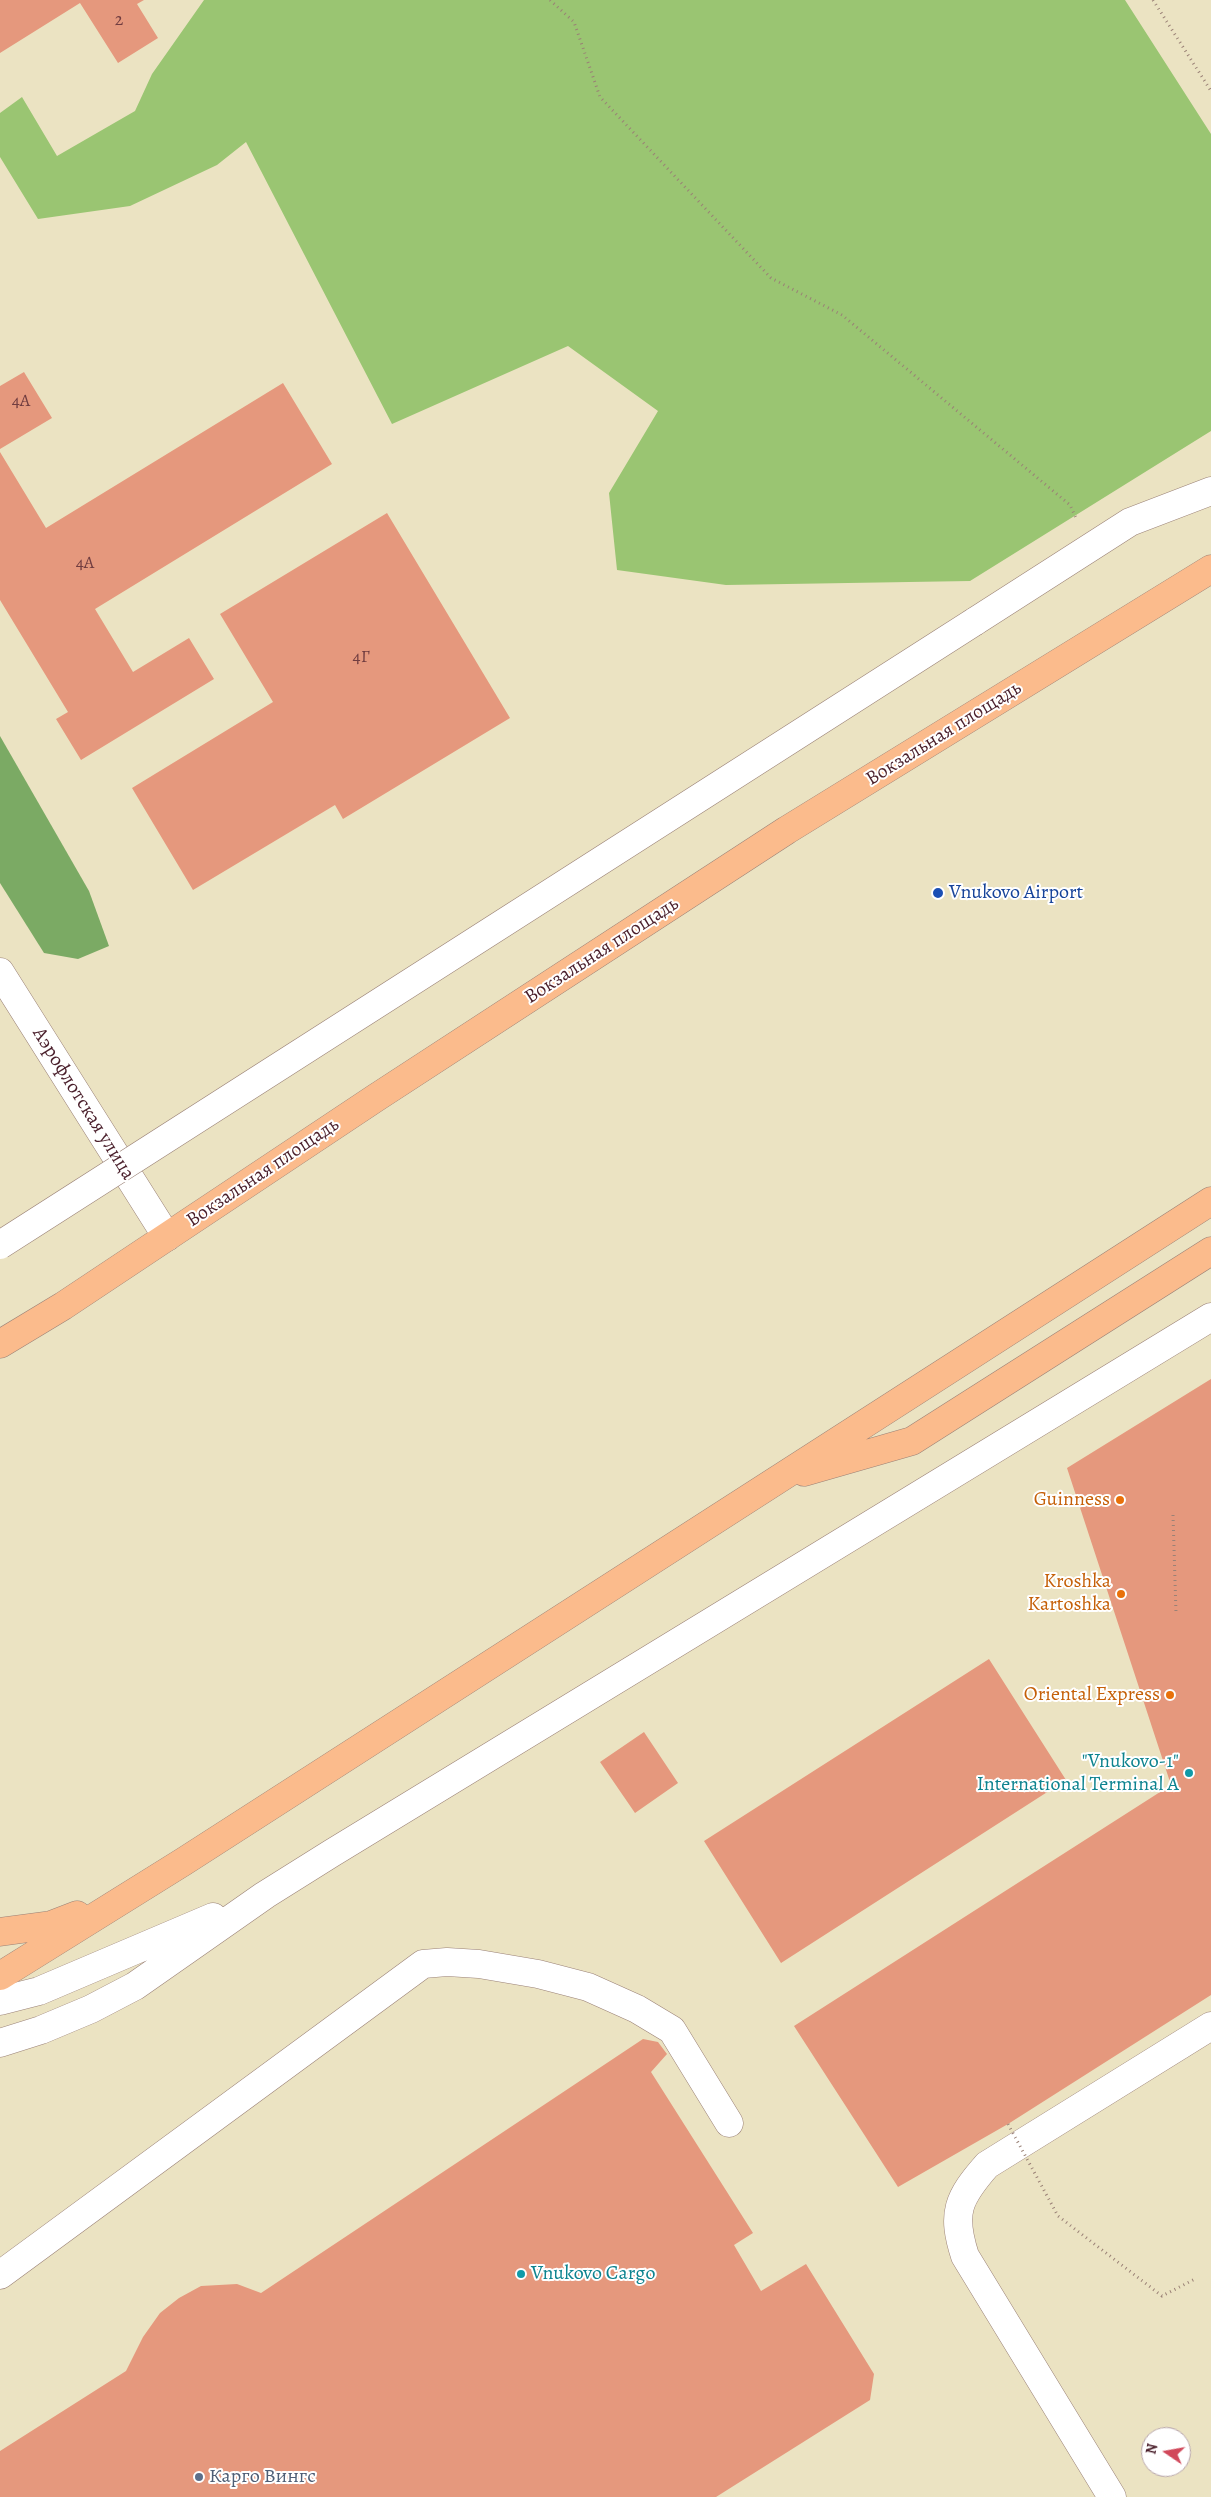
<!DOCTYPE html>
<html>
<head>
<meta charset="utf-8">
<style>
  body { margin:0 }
  #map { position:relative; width:1211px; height:2497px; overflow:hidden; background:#ebe3c2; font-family:Alegreya,serif }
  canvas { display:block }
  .north { position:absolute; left:1141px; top:2427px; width:50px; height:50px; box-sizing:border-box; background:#fff; border:1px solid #b7a5aa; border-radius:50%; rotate:282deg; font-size:14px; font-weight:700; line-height:20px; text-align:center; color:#4a1f2b }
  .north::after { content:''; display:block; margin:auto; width:18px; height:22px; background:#d1495b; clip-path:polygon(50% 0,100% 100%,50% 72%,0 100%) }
</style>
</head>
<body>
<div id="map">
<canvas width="1211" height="2497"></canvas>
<div class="north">N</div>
</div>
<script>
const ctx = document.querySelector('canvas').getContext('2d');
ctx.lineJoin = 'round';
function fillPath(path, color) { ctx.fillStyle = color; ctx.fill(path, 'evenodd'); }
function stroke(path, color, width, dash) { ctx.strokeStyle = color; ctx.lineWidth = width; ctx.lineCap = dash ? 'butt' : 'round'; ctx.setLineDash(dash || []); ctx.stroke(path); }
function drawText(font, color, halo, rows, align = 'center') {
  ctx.font = font + ' Alegreya,serif'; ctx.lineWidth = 4; ctx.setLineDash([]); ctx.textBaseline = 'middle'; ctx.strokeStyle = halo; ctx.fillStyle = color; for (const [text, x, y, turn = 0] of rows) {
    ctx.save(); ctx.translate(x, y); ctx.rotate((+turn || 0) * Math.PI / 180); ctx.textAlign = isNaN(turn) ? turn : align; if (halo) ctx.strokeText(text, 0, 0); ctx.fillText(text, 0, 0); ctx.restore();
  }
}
fillPath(new Path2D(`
  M204 0H1125L1211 134V431L970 581 726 585 617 570 609 493 658 411 568 346 392 424 246 142 217 165 130 206 38 219 0 157V113L22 97 57 156 135 111 152 74Z`), '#9ac572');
fillPath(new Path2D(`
  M0 736 89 891 109 946 78 959 44 953 0 883Z`), '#7baa64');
fillPath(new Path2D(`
  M0 0H144L137 4 158 38 118 63 80 3 0 53Z
  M24 372 52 418 0 449V386Z
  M283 383 332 464 95 609 133 672 189 638 214 679 81 760 56 719 68 712 0 600V452L46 528Z
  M387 513 510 718 343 819 335 805 193 890 132 788 273 702 220 614Z
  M1211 1379V1995L1008 2124 898 2187 794 2026 1171 1785 1067 1468Z
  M989 1659 1066 1780 781 1963 704 1841Z
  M644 1732 678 1783 635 1813 600 1762Z
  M643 2039 658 2042 667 2054 651 2072 753 2233 734 2245 761 2291 806 2264 874 2374 870 2400 716 2497H0V2451L126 2371 143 2337 160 2313 179 2298 201 2286 237 2284 261 2293Z`), '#e5987d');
const minor = new Path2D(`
  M974 622 1130 522 1211 491
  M0 972 167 1237
  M0 2001 39 1991 213 1917
  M0 2043 41 2030 91 2009 135 1986 265 1895 332 1853 1211 1317
  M0 2275 423 1964 447 1962 479 1964 538 1974 588 1987 637 2009 672 2030 729 2123
  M1112 2497 965 2256C951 2213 958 2198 987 2165L1211 2026`);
const major = new Path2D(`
  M0 1344 63 1306 377 1097 787 830 1211 569
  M804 1472 912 1441 1211 1251
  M0 1932 51 1925 77 1915
  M0 1976 183 1862 1211 1201`);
stroke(minor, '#9a8176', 29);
stroke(major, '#9a8176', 29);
stroke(new Path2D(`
  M550 0 574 22 600 97 771 278 842 315 1070 505 1076 518
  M1153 0 1211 91
  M1173 1515 1176 1613`), '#9a8176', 3, [1, 4]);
stroke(minor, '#fff', 28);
stroke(major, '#fbbb8c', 28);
const minorBridge = new Path2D(`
  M0 1245 974 622`);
stroke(minorBridge, '#9a8176', 29, []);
stroke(new Path2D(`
  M1008 2124 1058 2216 1162 2296 1195 2279`), '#9a8176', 3, [1, 4]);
stroke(minorBridge, '#fff', 28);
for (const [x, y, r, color] of [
  [938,893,6,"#1a4fb4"],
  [1120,1500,5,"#e8710a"],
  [1121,1594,5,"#e8710a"],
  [1170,1695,5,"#e8710a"],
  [1189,1773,5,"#0f9aa8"],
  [521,2274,5,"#0f9aa8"],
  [199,2477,5,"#5c6f8a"]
]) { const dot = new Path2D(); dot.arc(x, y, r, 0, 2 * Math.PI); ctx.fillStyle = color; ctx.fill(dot); stroke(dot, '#fff', 2); }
drawText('18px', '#713d40', null, [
  ["2",119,21],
  ["4А",21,402],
  ["4А",85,564],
  ["4Г",361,658]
]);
drawText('20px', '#4a1f2b', '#fff', [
  ["Вокзальная площадь",944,734,-32],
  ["Вокзальная площадь",602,951,-33],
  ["Аэрофлотская улица",83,1104,58],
  ["Вокзальная площадь",263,1173,-34]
]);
drawText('20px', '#164399', '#fff', [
  ["Vnukovo Airport",949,893]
], 'left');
drawText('20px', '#c56008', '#fff', [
  ["Guinness",1110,1500],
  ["Kroshka",1111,1582],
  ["Kartoshka",1111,1605],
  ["Oriental Express",1160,1695]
], 'right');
drawText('20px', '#0d838f', '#fff', [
  ["\"Vnukovo-1\"",1179,1762],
  ["International Terminal A",1179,1785],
  ["Vnukovo Cargo",531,2274,"left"]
], 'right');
drawText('20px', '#4e5e75', '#fff', [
  ["Карго Вингс",209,2477]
], 'left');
</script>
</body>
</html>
